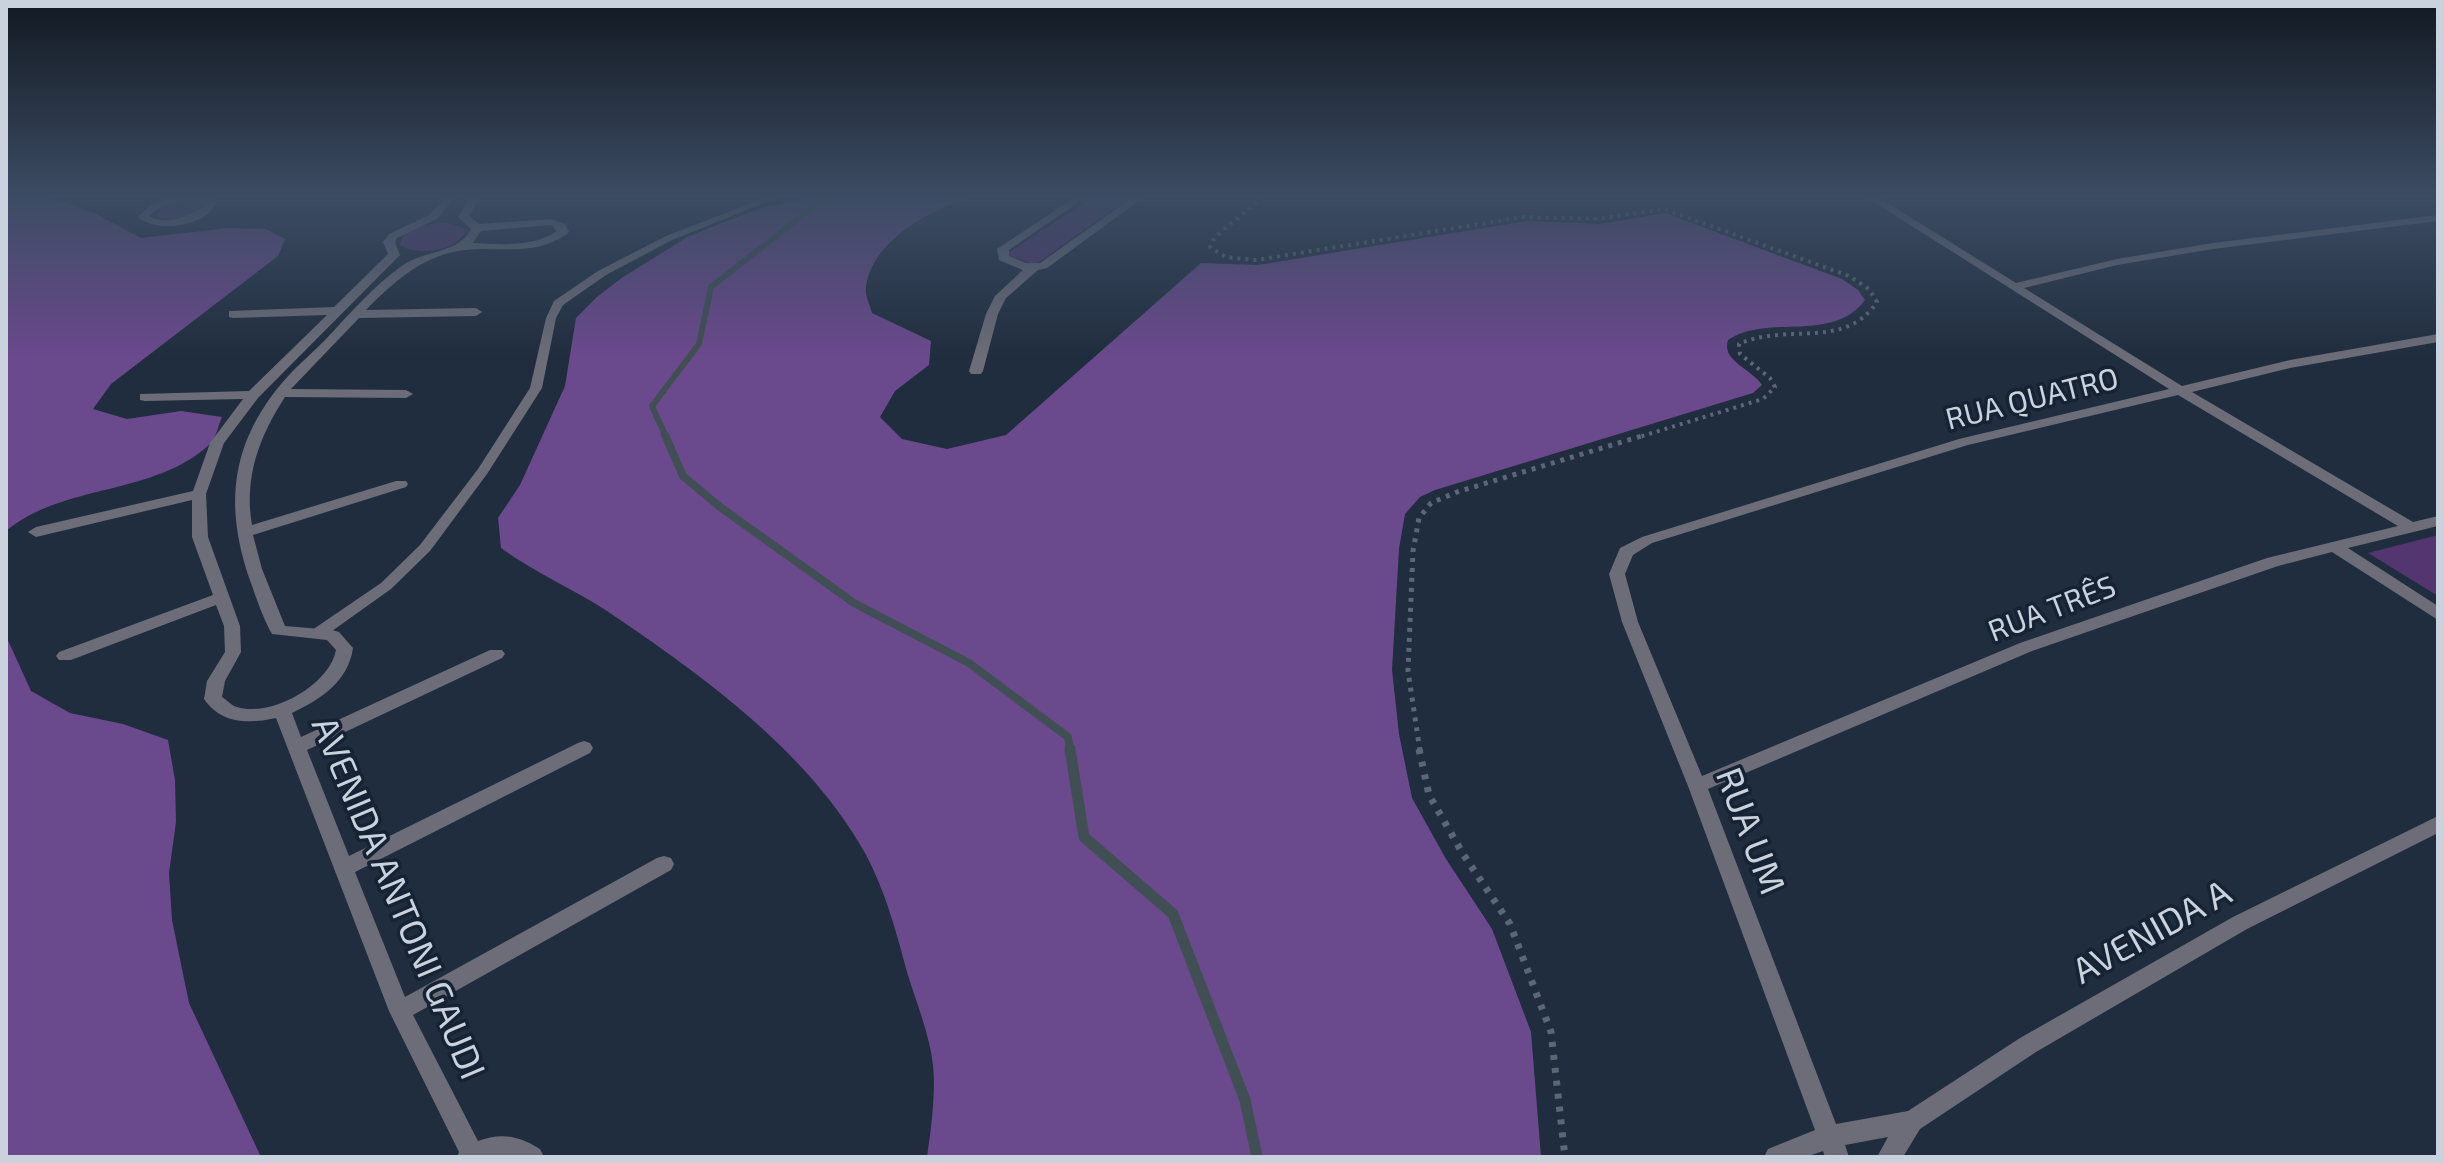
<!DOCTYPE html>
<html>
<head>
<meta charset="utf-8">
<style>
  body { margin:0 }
  #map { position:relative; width:2444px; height:1163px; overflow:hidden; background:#202d3e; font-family:"Exo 2",sans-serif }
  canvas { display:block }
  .frame { position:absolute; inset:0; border:8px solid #c9d2dd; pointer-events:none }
</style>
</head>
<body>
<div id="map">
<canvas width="2444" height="1163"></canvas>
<div class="frame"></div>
</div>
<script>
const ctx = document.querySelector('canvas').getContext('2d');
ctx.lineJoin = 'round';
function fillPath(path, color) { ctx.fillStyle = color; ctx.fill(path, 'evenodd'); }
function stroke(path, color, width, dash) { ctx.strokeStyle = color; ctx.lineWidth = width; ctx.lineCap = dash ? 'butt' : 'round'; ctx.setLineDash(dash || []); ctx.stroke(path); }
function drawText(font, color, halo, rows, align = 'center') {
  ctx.font = font + ' "Exo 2",sans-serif'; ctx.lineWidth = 7; ctx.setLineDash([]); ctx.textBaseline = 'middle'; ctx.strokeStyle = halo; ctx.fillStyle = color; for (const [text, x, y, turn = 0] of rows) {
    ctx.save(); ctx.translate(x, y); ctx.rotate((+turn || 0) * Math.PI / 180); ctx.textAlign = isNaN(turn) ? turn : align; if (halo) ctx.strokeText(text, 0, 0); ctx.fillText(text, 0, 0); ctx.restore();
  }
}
fillPath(new Path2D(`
  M1093 197H1130L1039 262 1034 264 1009 256 1008 253Z
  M201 201 205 206C193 217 170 225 155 215 165 202 185 199 201 201Z
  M449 223 467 230C457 251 418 257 400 245 402 226 433 223 449 223Z
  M2438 535V596L2368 553Z`), '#533570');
fillPath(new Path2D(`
  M6 197H38L65 202 92 212 141 238 228 228 266 229 285 239 278 256 111 384 93 409 127 419 181 411 222 417C218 426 216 439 209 445 153 496 64 483 6 531Z
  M815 197H973C932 208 871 241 866 288 865 296 870 305 872 313L931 341 929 365 895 391 880 417 902 439 947 449 1006 435 1201 263 1258 265 1527 221 1601 224 1665 213 1842 279 1858 290 1865 300C1832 344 1769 313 1728 340 1721 361 1752 369 1762 385L1753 393 1435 490 1420 497 1405 514 1399 549 1392 670 1399 734 1412 798 1446 859 1492 929 1531 1032 1541 1157H927C931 1132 936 1091 933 1066 930 1035 916 1002 907 972 896 931 885 890 865 853 809 752 703 676 610 613 574 589 535 573 501 548L498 518 520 485 565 386 576 318 597 297 623 277 689 236 758 209Z
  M6 636 31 691 70 713 123 724 168 740 175 780 176 822 169 873 172 920 189 1003 261 1157H6Z`), '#6b498d');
stroke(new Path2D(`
  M666 437 652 406 699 344 711 287 822 200`), '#404f53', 6);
stroke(new Path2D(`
  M665 435 683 476 720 507 854 603 969 663 1068 737 1070 751`), '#404f53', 8);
stroke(new Path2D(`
  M1070 749 1084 837 1173 914 1245 1100 1257 1157`), '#404f53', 11);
stroke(new Path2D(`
  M1263 197 1215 237 1210 247 1226 257 1256 260 1524 217 1597 219 1664 209 1849 276 1869 289 1877 302C1844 351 1787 322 1739 344L1740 354 1770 378 1775 387 1763 399 1639 437`), '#5c6776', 4, [3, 5]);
stroke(new Path2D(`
  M1420 751 1408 671 1413 551 1419 518 1431 503 1457 492 1645 435`), '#5c6776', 5, [4, 6]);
stroke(new Path2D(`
  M1419 749 1429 795 1463 854 1510 924 1551 1032 1565 1157`), '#5c6776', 7, [5, 8]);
fillPath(new Path2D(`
  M767 197H779L672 240 606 275 563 305 556 318 542 388 487 474 430 551 391 589 325 636H315L313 632 315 628 381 583 420 545 478 469 530 388 546 318 554 301 598 271 666 236Z`), '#6c6d78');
fillPath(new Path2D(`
  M172 197H209L216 203C207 226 156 234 138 217L151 204ZM201 201 205 206C189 216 168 226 149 216 164 202 182 200 201 201Z
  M446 197H456L437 219 397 238 395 242 400 255 398 257 258 398 224 443 206 494 208 537 240 626 241 652 225 681 222 697C227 700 232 706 237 707 272 718 330 684 336 650L327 640 272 634C263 618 257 600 251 583 226 512 228 451 277 389 291 371 308 357 324 341 349 315 373 286 403 265 423 251 460 253 471 229L458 217 470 197H480L469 216 479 224 552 219 565 224 569 232 567 234C534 257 501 246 465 250 425 254 393 282 366 310L476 308 482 312 476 316 359 318 291 389 406 390 413 394 406 398 285 397C259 437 244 477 252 525L396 481H406L408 484 406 487 253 535 262 569 285 626 332 630 339 632 353 648C348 682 321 699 292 713L301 737 490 650H502L505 654 502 658 307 750 349 856 578 743 584 741 590 743 593 748 590 753 355 872 405 997 657 858 664 856 671 858 674 864 671 870 413 1015 478 1141C501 1132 520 1136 540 1149L544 1157H457L459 1152 389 1011 276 718C249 724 221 724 204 699L207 681 225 652 224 626 216 605 71 660H59L56 656 59 652 213 595 192 537V500L36 537 28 532 36 527 193 491 210 443 243 399 145 401 140 400V394L249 391 327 315 233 318 229 317V311L334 307 388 254 383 242 389 234 429 215ZM551 225 557 231C532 248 501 244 473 243L481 231Z
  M1075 197H1086L1009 250V256L1026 263H1040L1133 197H1144L1047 268 1038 270 1006 298 998 314 983 371 981 374H971L969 371 986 314 995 296 1023 270 999 260 997 249Z
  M1866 197H1878L2016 283 2117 259 2213 243 2438 215V221L2213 249 2117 265 2024 288 2182 386 2290 360 2438 334V342L2290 368 2192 392 2413 522 2438 516V526L2348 548 2438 606V620L2332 552 2278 566 2032 651 1708 789 1836 1124 1908 1111 2020 1038 2233 917 2438 816V833L2247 929 2036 1052 1920 1129 1903 1157H1877L1888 1137 1845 1145 1849 1157H1825L1823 1151 1806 1157H1764L1768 1149 1815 1130 1688 786 1622 622 1609 574 1620 548 1642 537 1959 439 2169 389ZM2178 395 2398 526 2267 558 2020 643 1702 776 1638 622 1625 574 1633 555 1652 543 1968 445Z`), '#6c6d78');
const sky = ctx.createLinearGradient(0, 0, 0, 359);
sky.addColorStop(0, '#121922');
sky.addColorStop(0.55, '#3c4c63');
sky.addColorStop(1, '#3c4c6300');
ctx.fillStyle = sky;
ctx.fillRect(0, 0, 2444, 359);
drawText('30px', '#c9d2dd', '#162334', [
  ["RUA QUATRO",2032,399,-14],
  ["RUA TRÊS",2052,609,-21]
]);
drawText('36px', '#c9d2dd', '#162334', [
  ["RUA UM",1750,831,69],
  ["AVENIDA ANTONI GAUDI",398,898,67],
  ["AVENIDA A",2152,932,-29]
]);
</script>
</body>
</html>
